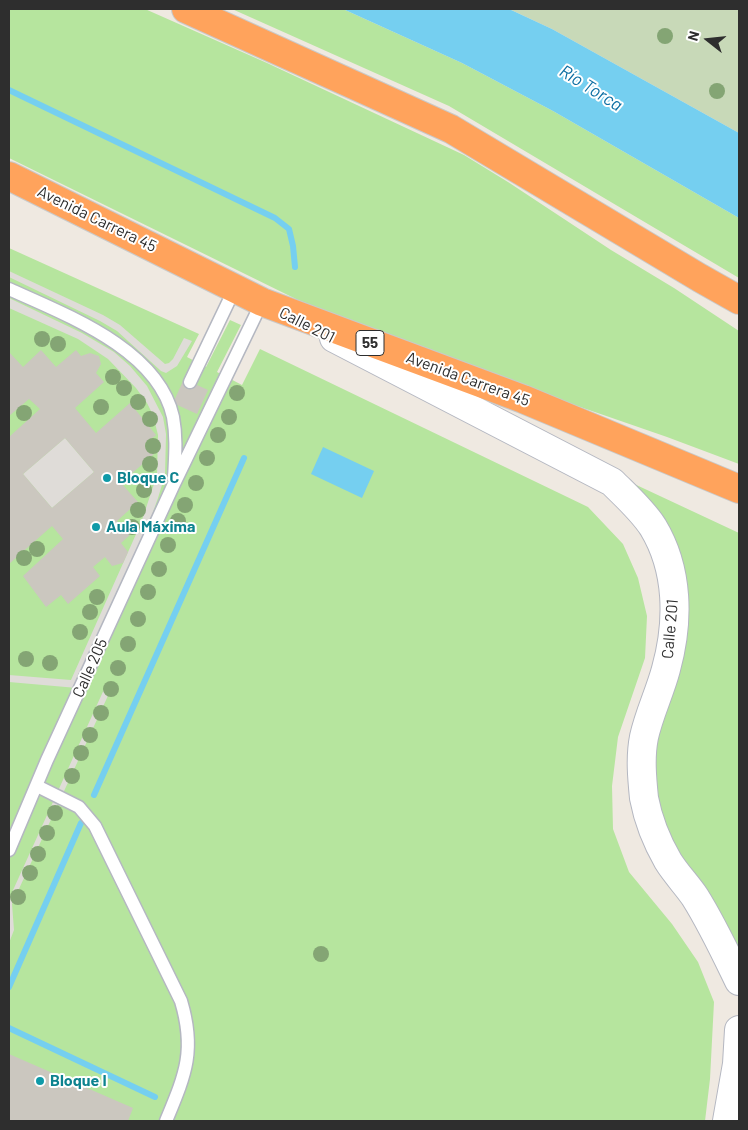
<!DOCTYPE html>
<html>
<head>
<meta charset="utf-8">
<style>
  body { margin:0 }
  #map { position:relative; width:748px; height:1130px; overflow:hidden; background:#efe9e1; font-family:Barlow,sans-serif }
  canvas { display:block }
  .frame { position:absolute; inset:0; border:10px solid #2e2e2e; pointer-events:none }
  .north { position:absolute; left:683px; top:15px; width:50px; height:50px; -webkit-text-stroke:4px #fff; paint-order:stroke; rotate:286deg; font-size:14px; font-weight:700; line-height:20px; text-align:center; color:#2e2e2e }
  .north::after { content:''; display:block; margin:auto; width:18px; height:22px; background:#2e2e2e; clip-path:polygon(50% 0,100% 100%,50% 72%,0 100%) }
</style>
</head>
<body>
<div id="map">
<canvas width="748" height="1130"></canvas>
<div class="frame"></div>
<div class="north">N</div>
</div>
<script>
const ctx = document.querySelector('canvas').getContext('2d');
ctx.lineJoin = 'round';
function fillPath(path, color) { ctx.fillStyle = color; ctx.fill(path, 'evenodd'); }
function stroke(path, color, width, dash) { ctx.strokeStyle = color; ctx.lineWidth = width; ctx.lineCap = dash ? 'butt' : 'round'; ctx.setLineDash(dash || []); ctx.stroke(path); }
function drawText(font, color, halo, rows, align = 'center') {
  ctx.font = font + ' Barlow,sans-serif'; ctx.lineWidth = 4; ctx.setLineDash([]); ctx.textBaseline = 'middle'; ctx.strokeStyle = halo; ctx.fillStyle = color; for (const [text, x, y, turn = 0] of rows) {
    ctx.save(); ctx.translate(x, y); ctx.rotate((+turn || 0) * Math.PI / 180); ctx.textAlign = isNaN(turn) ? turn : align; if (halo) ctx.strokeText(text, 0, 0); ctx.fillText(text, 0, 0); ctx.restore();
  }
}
fillPath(new Path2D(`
  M9 9H145L267 63 464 155 508 182 611 250 674 288 739 331V464L667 437 511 383 298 300 9 158Z
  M232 9H343L462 63 553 111 739 218V278L449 106Z
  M9 248 199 334 187 357 206 367 230 320 241 325 217 372 242 385 260 349 588 507 623 544 638 578 647 616 645 658 618 737 612 786 613 829 629 872 672 924 698 962 714 1002 710 1079 705 1121H9Z
  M630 482 739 533V955L676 850 665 826 657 800 654 745 683 630Z`), '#b6e59e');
fillPath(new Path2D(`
  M509 9H739V133L552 29Z`), '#c8d9b8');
fillPath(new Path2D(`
  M9 271 103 315 120 325 165 364 169 363 173 359 184 338 192 341 177 366 166 373 161 371 117 331 100 321 9 277Z
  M9 298 82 333 114 352 130 366 147 386 163 417 166 434 165 475 158 498 148 526 77 688 9 682V675L71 680 141 523 157 475 158 435 153 415 147 403 136 388 108 359 78 339 9 308Z
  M65 438 94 472 52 508 23 474Z
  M106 685 112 687 12 904 14 930 9 943V899Z`), '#dfdcd8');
fillPath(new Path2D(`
  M343 9H509L552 29 739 133V218L553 111 462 63Z
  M323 447 374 471 362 498 311 474Z`), '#75cff0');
stroke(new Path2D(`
  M9 90 275 218 289 229 293 246 295 267
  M94 795 244 458
  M9 987 81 823
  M9 1028 155 1097`), '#75cff0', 6);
fillPath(new Path2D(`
  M41 350 56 367 76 350 81 356 90 353 99 356 101 364 96 373 104 382 75 408 96 433 130 403 156 435 145 444 154 454 121 483 138 502 117 521 130 535 121 543 128 552 123 563 112 566 105 557 93 567 100 576 68 604 61 595 46 607 23 576 63 539 52 526 9 564V437L40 409 29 399 9 416V352L23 367ZM65 438 94 472 52 508 23 474Z
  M184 379 208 390 197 414 173 403Z
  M9 1054 133 1108 128 1121H9Z`), '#cbc7bf');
const lane = new Path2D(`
  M9 289C66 315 158 349 173 417 177 438 175 458 174 479
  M190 382 235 288
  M37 786 79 807 95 826 181 1001C196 1051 185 1075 166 1121
  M9 850 47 760 173 486 262 302`);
const secondary = new Path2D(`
  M334 338 612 482C626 496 642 510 653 527 679 570 679 622 666 669 660 692 649 714 644 737 640 757 642 778 644 798 648 819 657 842 668 861 676 874 687 885 695 897 712 924 725 952 739 981
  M727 1121 737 1064 739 1030`);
const highway = new Path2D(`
  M186 9 451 129 700 278 739 300
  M9 176 262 302 523 399 739 489`);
stroke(lane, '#b4b7c1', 15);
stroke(secondary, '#b4b7c1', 30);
stroke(highway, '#c9c9c9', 30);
stroke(lane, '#fff', 12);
stroke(secondary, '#fff', 28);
stroke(highway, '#ffa35c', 28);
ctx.fillStyle = '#84a574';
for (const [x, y] of [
  [665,36],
  [717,91],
  [42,339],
  [58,344],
  [113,377],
  [124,388],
  [237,393],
  [138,402],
  [101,407],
  [24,413],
  [229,417],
  [150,419],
  [218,435],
  [153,446],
  [207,458],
  [150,464],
  [196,483],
  [144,490],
  [185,505],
  [138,510],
  [178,521],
  [132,527],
  [168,545],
  [37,549],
  [24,558],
  [159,569],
  [148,592],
  [97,597],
  [90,612],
  [138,619],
  [80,632],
  [128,644],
  [26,659],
  [50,663],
  [118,668],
  [111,689],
  [101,713],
  [90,735],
  [81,753],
  [72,776],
  [55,813],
  [47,833],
  [38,854],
  [30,873],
  [18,897],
  [321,954]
]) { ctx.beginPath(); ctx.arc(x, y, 8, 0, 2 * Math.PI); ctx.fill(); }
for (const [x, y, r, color] of [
  [107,478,5,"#0f9aa8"],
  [96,527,5,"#0f9aa8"],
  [40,1081,5,"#0f9aa8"]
]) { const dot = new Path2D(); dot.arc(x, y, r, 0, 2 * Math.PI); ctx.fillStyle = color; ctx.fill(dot); stroke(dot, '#fff', 2); }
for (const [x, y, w] of [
  [370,343,28]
]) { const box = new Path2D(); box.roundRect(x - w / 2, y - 12.5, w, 25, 4); ctx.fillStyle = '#fff'; ctx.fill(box); stroke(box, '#2e2e2e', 1); }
drawText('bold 15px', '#2e2e2e', null, [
  ["55",370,343]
]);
drawText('16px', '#2e2e2e', '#fff', [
  ["Avenida Carrera 45",97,219,26],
  ["Calle 201",307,325,27],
  ["Avenida Carrera 45",468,379,20],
  ["Calle 201",670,629,-85],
  ["Calle 205",90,668,-66]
]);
drawText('bold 16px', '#0d838f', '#fff', [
  ["Bloque C",117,478],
  ["Aula Máxima",106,527],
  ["Bloque I",50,1081]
], 'left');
drawText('italic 18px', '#0d6fa3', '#fff', [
  ["Río Torca",591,88,32]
]);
</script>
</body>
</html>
